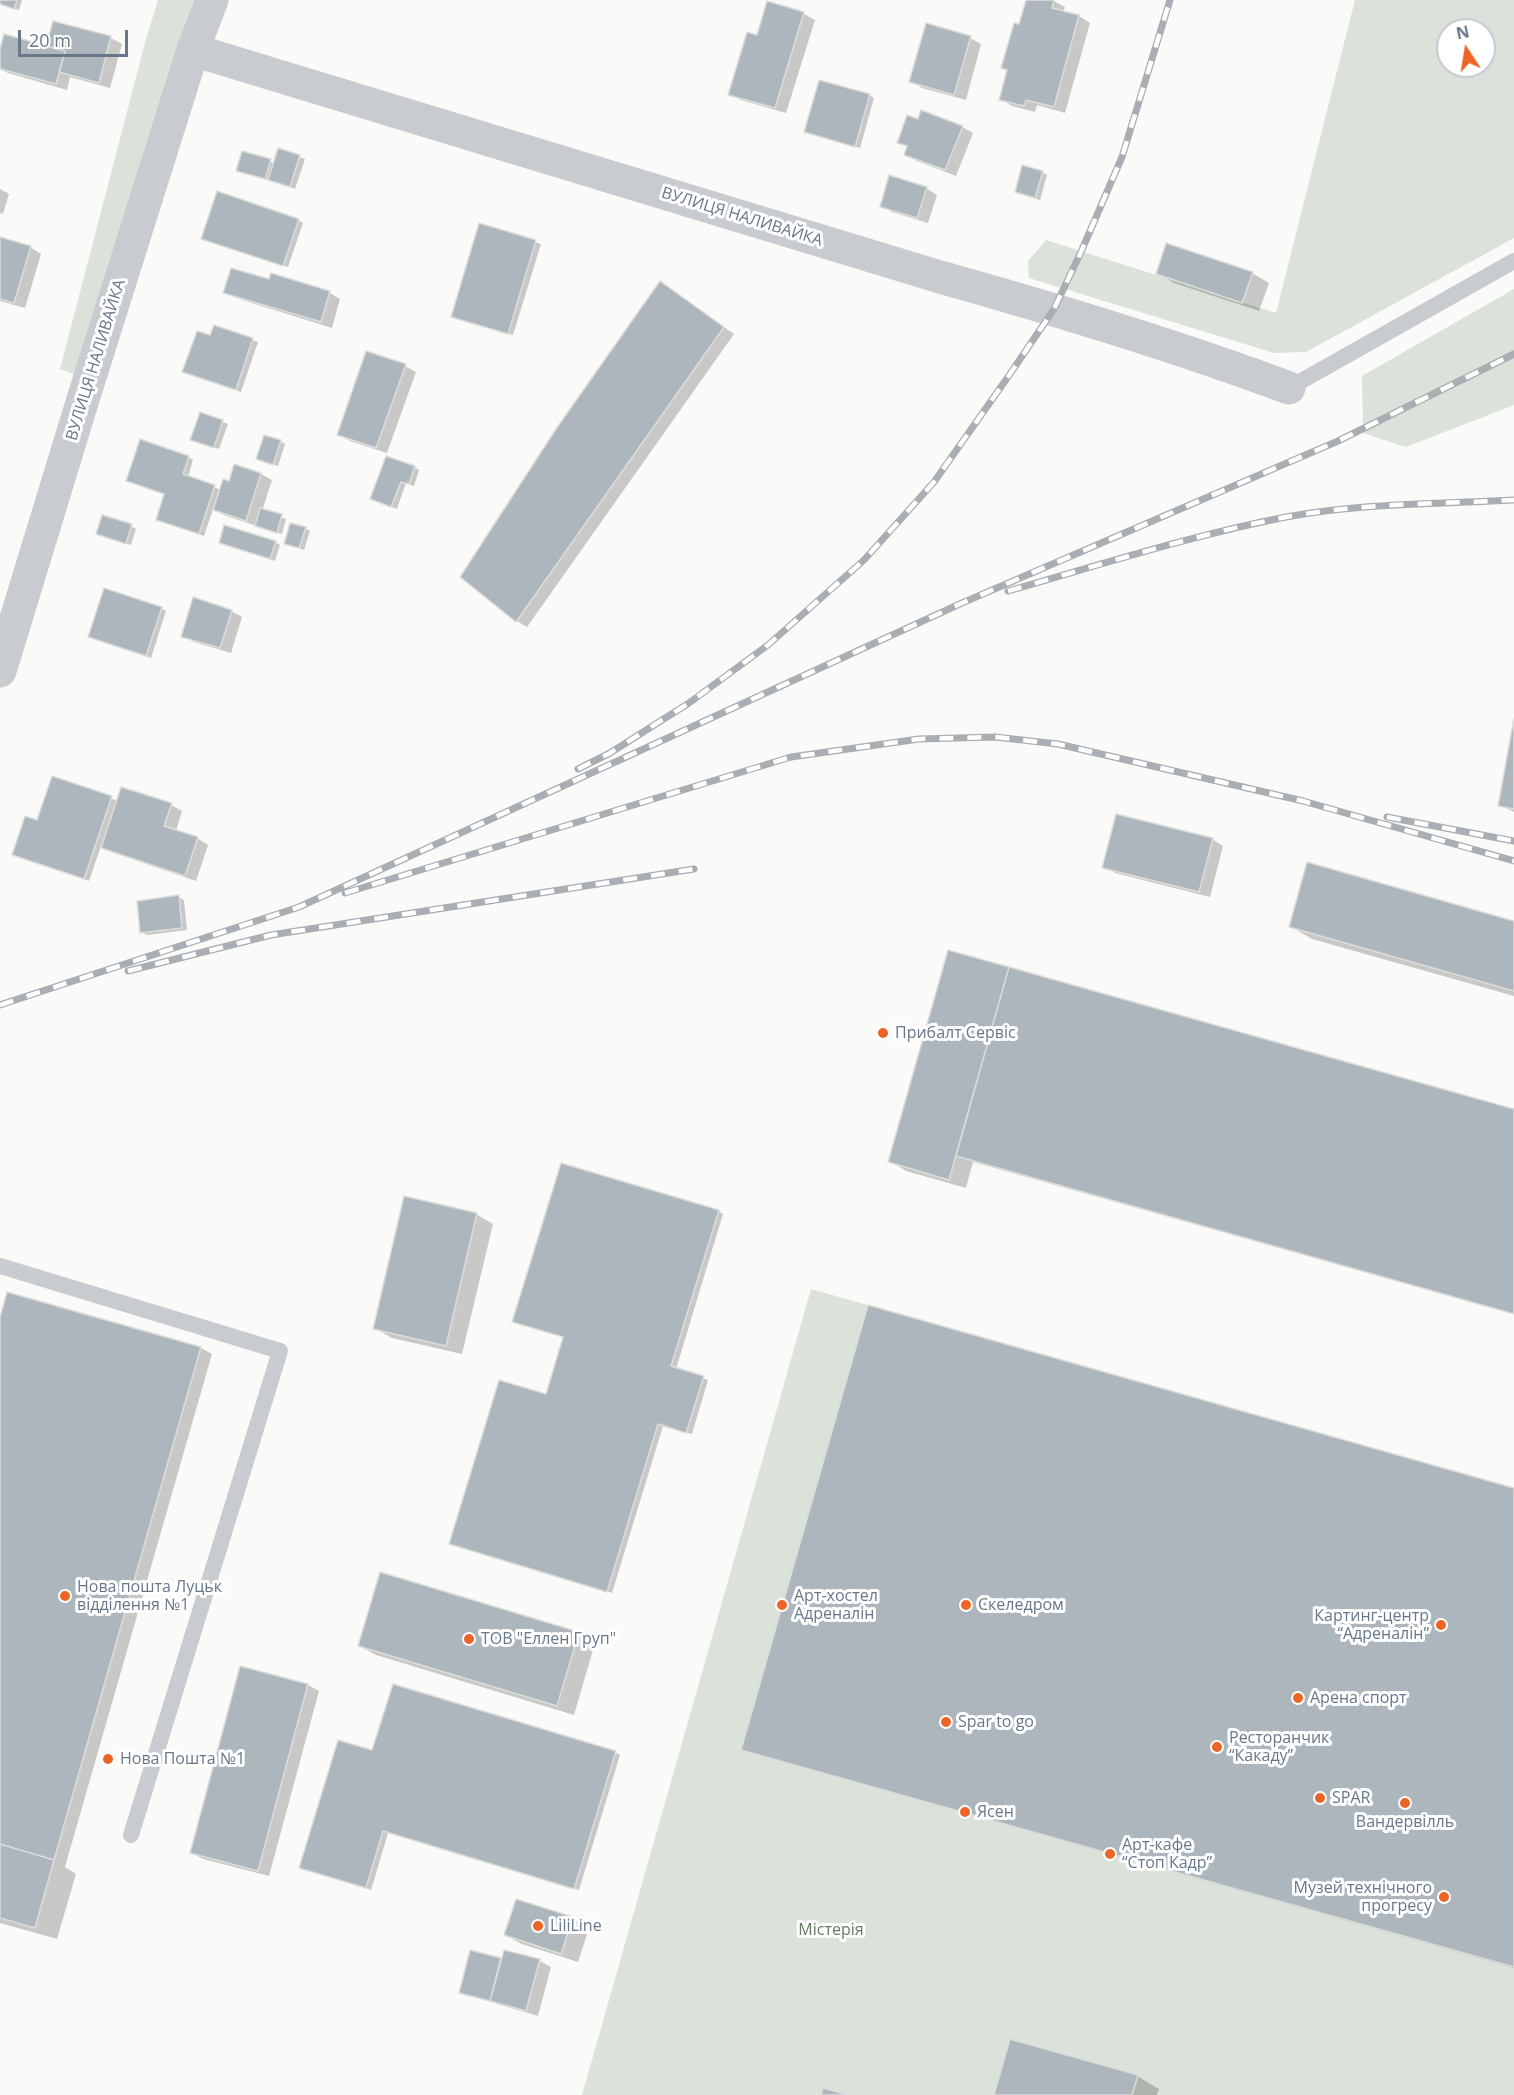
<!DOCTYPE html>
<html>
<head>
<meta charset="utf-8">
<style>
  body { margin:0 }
  #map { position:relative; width:1514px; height:2095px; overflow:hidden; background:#fafaf8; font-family:"Open Sans",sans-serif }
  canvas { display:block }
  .north { position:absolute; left:1436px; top:18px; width:60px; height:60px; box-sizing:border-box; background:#fff; border:2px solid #c3c9d0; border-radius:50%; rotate:348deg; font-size:16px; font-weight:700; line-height:24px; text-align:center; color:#68788a }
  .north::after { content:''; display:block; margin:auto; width:21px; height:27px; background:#ec6526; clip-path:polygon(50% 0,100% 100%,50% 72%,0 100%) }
  .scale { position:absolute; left:18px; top:30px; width:110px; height:27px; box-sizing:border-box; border:3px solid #68788a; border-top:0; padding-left:8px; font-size:18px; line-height:21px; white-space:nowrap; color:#68788a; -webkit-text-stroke:4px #fff; paint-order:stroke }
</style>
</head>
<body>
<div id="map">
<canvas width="1514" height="2095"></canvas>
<div class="north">N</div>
<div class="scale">20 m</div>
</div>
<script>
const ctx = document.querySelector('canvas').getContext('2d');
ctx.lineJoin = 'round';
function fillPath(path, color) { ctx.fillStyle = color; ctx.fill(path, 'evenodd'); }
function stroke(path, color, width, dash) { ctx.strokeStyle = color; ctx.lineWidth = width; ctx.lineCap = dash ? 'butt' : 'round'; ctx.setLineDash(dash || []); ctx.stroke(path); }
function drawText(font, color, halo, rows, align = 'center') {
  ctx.font = font + ' "Open Sans",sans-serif'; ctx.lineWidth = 6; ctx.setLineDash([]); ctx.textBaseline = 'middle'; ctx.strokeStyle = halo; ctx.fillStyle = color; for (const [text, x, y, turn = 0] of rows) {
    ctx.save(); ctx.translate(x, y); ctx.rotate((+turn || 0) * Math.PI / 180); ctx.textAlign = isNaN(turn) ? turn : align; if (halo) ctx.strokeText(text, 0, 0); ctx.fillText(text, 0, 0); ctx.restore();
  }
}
fillPath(new Path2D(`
  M158 0H200L74 374 60 369 146 39Z
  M1355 0H1514V238L1306 352 1274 353 1029 278 1028 261 1046 240 1276 313ZM1448 30H1484V66H1448Z
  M1514 289V405L1406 447 1363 433 1362 376Z
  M811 1289 1514 1488V2095H582Z`), '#dbe2d9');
fillPath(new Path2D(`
  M0 0H22L19 10 0 5Z
  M1027 0 1054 1 1065 7 1063 12 1079 16 1090 23 1065 113 1037 105 1035 112 1012 106 1001 99Z
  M768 3 804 14 815 20 786 113 741 100 730 94 758 37Z
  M54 23 111 38 122 44 110 88 70 77 67 90 8 73 0 69V55L47 48Z
  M970 38 981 44 966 100 922 88 911 81Z
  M869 95 874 98 860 148 811 134Z
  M919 121 962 127 973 133 956 176 917 161 906 154 908 147 899 142Z
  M279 150 305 159 295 189 238 170 270 161 275 164Z
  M1042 172 1047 175 1040 200 1016 192Z
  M926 188 937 195 928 223 892 212 881 206Z
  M0 189 9 194 3 214 0 213Z
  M298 220 303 223 288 267 208 241Z
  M480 225 541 244 513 335 458 319Z
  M0 239 30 247 41 254 25 308 0 301Z
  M1158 273H1252L1269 283 1259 311 1174 283Z
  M270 281 330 293 340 299 332 328 236 298 225 292Z
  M671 290 734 334 527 627 517 621Z
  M215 327 258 342 241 392 184 372 211 337Z
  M405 366 416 372 387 453 350 441 339 435Z
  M201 414 228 424 219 449 197 442Z
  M280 441 285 444 278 466 258 459Z
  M188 457 193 460 188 477 221 490 230 483 235 466 261 474 272 480 262 511 286 519 282 534 226 516 213 509 204 536 163 522Z
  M414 467 419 470 414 486 406 483 397 509 377 501Z
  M131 526 136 529 131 545 102 536Z
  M305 528 310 531 304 550 286 543Z
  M275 542 280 545 275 561 225 545Z
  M161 608 166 611 151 658 90 636Z
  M231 611 242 617 231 653 194 642 183 636Z
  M1514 726V812L1500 805Z
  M53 778 118 801 171 805 182 811 176 831 197 838 208 845 196 881 114 853 101 846 89 881 19 857 38 822Z
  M1212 839 1223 846 1210 897 1115 873 1104 867Z
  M178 897 184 900 187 930 147 935 142 932Z
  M1514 922V996L1312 939 1290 926Z
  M949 952 1514 1111V1314L973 1162 966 1188 906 1171 890 1161Z
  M718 1211 723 1214 676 1369 708 1380 692 1434 663 1426 612 1593 451 1543 547 1396Z
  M476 1214 493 1224 462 1354 392 1338 375 1328Z
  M8 1294 201 1348 212 1354 65 1867 76 1874 57 1939 0 1923V1322Z
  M1514 1489V1968L748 1752Z
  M381 1574 579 1634 595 1643 574 1715 376 1655 360 1646Z
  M308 1685 319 1691 269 1876 203 1859 192 1853Z
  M373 1752H615L620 1755 579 1890 388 1833 371 1890 301 1867Z
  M572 1918 589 1928 578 1962 522 1944 505 1935Z
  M505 1951 540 1961 551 1967 538 2016 460 1993 501 1959 502 1960Z
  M1137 2076 1159 2089 1157 2095H995Z`), '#0003');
const building = new Path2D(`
  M0 0H17L14 9 0 4Z
  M1026 0H1054L1052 8 1079 15 1054 107 1026 100 1024 106 999 100 1007 70 1001 68 1014 23 1019 24Z
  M767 1 804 12 775 108 728 95 747 32 757 35Z
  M53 21 111 36 99 83 59 72 65 51 46 46Z
  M926 23 971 36 954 95 909 82Z
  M4 34 65 51 56 84 0 69V49Z
  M819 80 870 94 855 147 804 132Z
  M921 110 963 126 945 170 904 155 907 146 897 143 907 115 918 119Z
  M278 148 300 155 290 187 268 180Z
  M242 151 271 159 265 179 236 171Z
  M1022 165 1043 171 1035 198 1015 192Z
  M889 175 927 187 917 218 880 207Z
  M217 191 299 219 283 266 201 239Z
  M479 223 536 240 508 334 451 317Z
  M0 237 31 246 14 303 0 299Z
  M1166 243 1253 272 1242 303 1156 274Z
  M231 268 269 279 271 273 330 291 321 322 223 293Z
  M660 281 724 327 516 622 460 577 556 429Z
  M214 325 253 338 236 390 182 372 197 331 210 335Z
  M366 351 406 364 376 448 337 435Z
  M200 412 223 420 214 448 190 440Z
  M264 435 281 440 273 465 256 459Z
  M140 439 189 456 183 474 215 485 199 534 156 520 164 494 126 481Z
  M386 456 415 466 409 484 401 482 391 507 370 499Z
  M234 464 261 473 246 521 213 510 223 479 229 481Z
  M260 508 282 514 277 533 255 526Z
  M102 515 132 524 126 544 96 534Z
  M290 523 306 527 299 548 284 544Z
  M224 525 276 541 270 559 219 543Z
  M104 588 162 607 146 656 88 637Z
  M193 597 232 610 220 648 181 637Z
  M1514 718V809L1498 806Z
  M52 776 112 796 84 879 12 855 25 816 37 820Z
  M121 787 172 803 164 826 198 837 185 876 101 848Z
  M1116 814 1213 838 1199 892 1102 868Z
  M1307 862 1514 921V991L1289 927Z
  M179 895 182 928 140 933 137 901Z
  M948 950 1009 967 949 1180 888 1162Z
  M1009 967 1514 1109V1314L956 1156Z
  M561 1163 719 1210 671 1366 704 1376 686 1433 658 1424 607 1592 449 1544 499 1380 546 1394 563 1337 512 1322Z
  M404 1196 477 1213 446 1346 373 1329Z
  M7 1292 201 1347 54 1860 0 1844V1317Z
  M868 1305 1514 1488V1967L741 1750Z
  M380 1572 579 1632 557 1706 358 1646Z
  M240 1666 308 1684 258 1871 190 1853Z
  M393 1684 616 1751 574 1889 383 1831 366 1888 299 1868 338 1740 372 1750Z
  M0 1844 54 1860 35 1928 0 1918Z
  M516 1899 573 1917 561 1954 504 1935Z
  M470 1950 501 1958 490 2001 459 1993Z
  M504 1950 540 1959 526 2011 490 2001Z
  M1010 2039 1138 2075 1132 2095H994Z
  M823 2088 848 2095H821Z`);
fillPath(building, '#aeb6bd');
stroke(building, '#dcdcda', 1.5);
stroke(new Path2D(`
  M1289 388 1514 261
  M0 1266 280 1351 131 1835`), '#c8cbcf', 16);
stroke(new Path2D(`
  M193 50 940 277C1058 310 1174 345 1289 388
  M0 671 84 396 193 50 212 0`), '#c8cbcf', 33);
const rail = new Path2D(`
  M1008 591C1100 565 1193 535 1286 517 1361 503 1439 504 1514 500
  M578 769 610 753 689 703 768 645 864 560 934 482 1010 374 1054 309 1081 252 1122 157 1170 0
  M1387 817 1514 841
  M345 893 791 757 919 739 995 737 1058 744 1303 801 1514 861
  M128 971 271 935 694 869
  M0 1005 299 907 962 603 1338 441 1514 354`);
stroke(rail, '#a8aeb4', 7);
stroke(rail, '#fff', 4.5, [14]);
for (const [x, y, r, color] of [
  [883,1033,6,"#ec6526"],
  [65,1596,6,"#ec6526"],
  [782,1605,6,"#ec6526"],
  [966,1605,6,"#ec6526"],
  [1441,1625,6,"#ec6526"],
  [469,1639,6,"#ec6526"],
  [1298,1698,6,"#ec6526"],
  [946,1722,6,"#ec6526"],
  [1217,1747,6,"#ec6526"],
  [108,1759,6,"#ec6526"],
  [1320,1798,6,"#ec6526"],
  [1405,1803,6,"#ec6526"],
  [965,1812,6,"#ec6526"],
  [1110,1854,6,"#ec6526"],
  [1444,1897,6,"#ec6526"],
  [538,1926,6,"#ec6526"]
]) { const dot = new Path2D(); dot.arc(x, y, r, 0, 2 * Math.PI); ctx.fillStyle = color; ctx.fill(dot); stroke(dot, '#fff', 2); }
drawText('16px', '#68788a', '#fff', [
  ["ВУЛИЦЯ НАЛИВАЙКА",742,217,17],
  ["ВУЛИЦЯ НАЛИВАЙКА",96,360,-73]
]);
drawText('16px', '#68788a', '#fff', [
  ["Прибалт Сервіс",895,1033],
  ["Нова пошта Луцьк",77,1587],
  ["відділення №1",77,1605],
  ["Арт-хостел",794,1596],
  ["Адреналін",794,1614],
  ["Скеледром",978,1605],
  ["Картинг-центр",1429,1616,"right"],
  ["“Адреналін”",1429,1634,"right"],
  ["ТОВ \"Еллен Груп\"",481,1639],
  ["Арена спорт",1310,1698],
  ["Spar to go",958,1722],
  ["Ресторанчик",1229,1738],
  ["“Какаду”",1229,1756],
  ["Нова Пошта №1",120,1759],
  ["SPAR",1332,1798],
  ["Ясен",977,1812],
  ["Вандервілль",1405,1822,"center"],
  ["Арт-кафе",1122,1845],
  ["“Стоп Кадр”",1122,1863],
  ["Музей технічного",1432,1888,"right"],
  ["прогресу",1432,1906,"right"],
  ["LiliLine",550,1926]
], 'left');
drawText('16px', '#667b63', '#fff', [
  ["Містерія",831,1930]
]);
</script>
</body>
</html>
